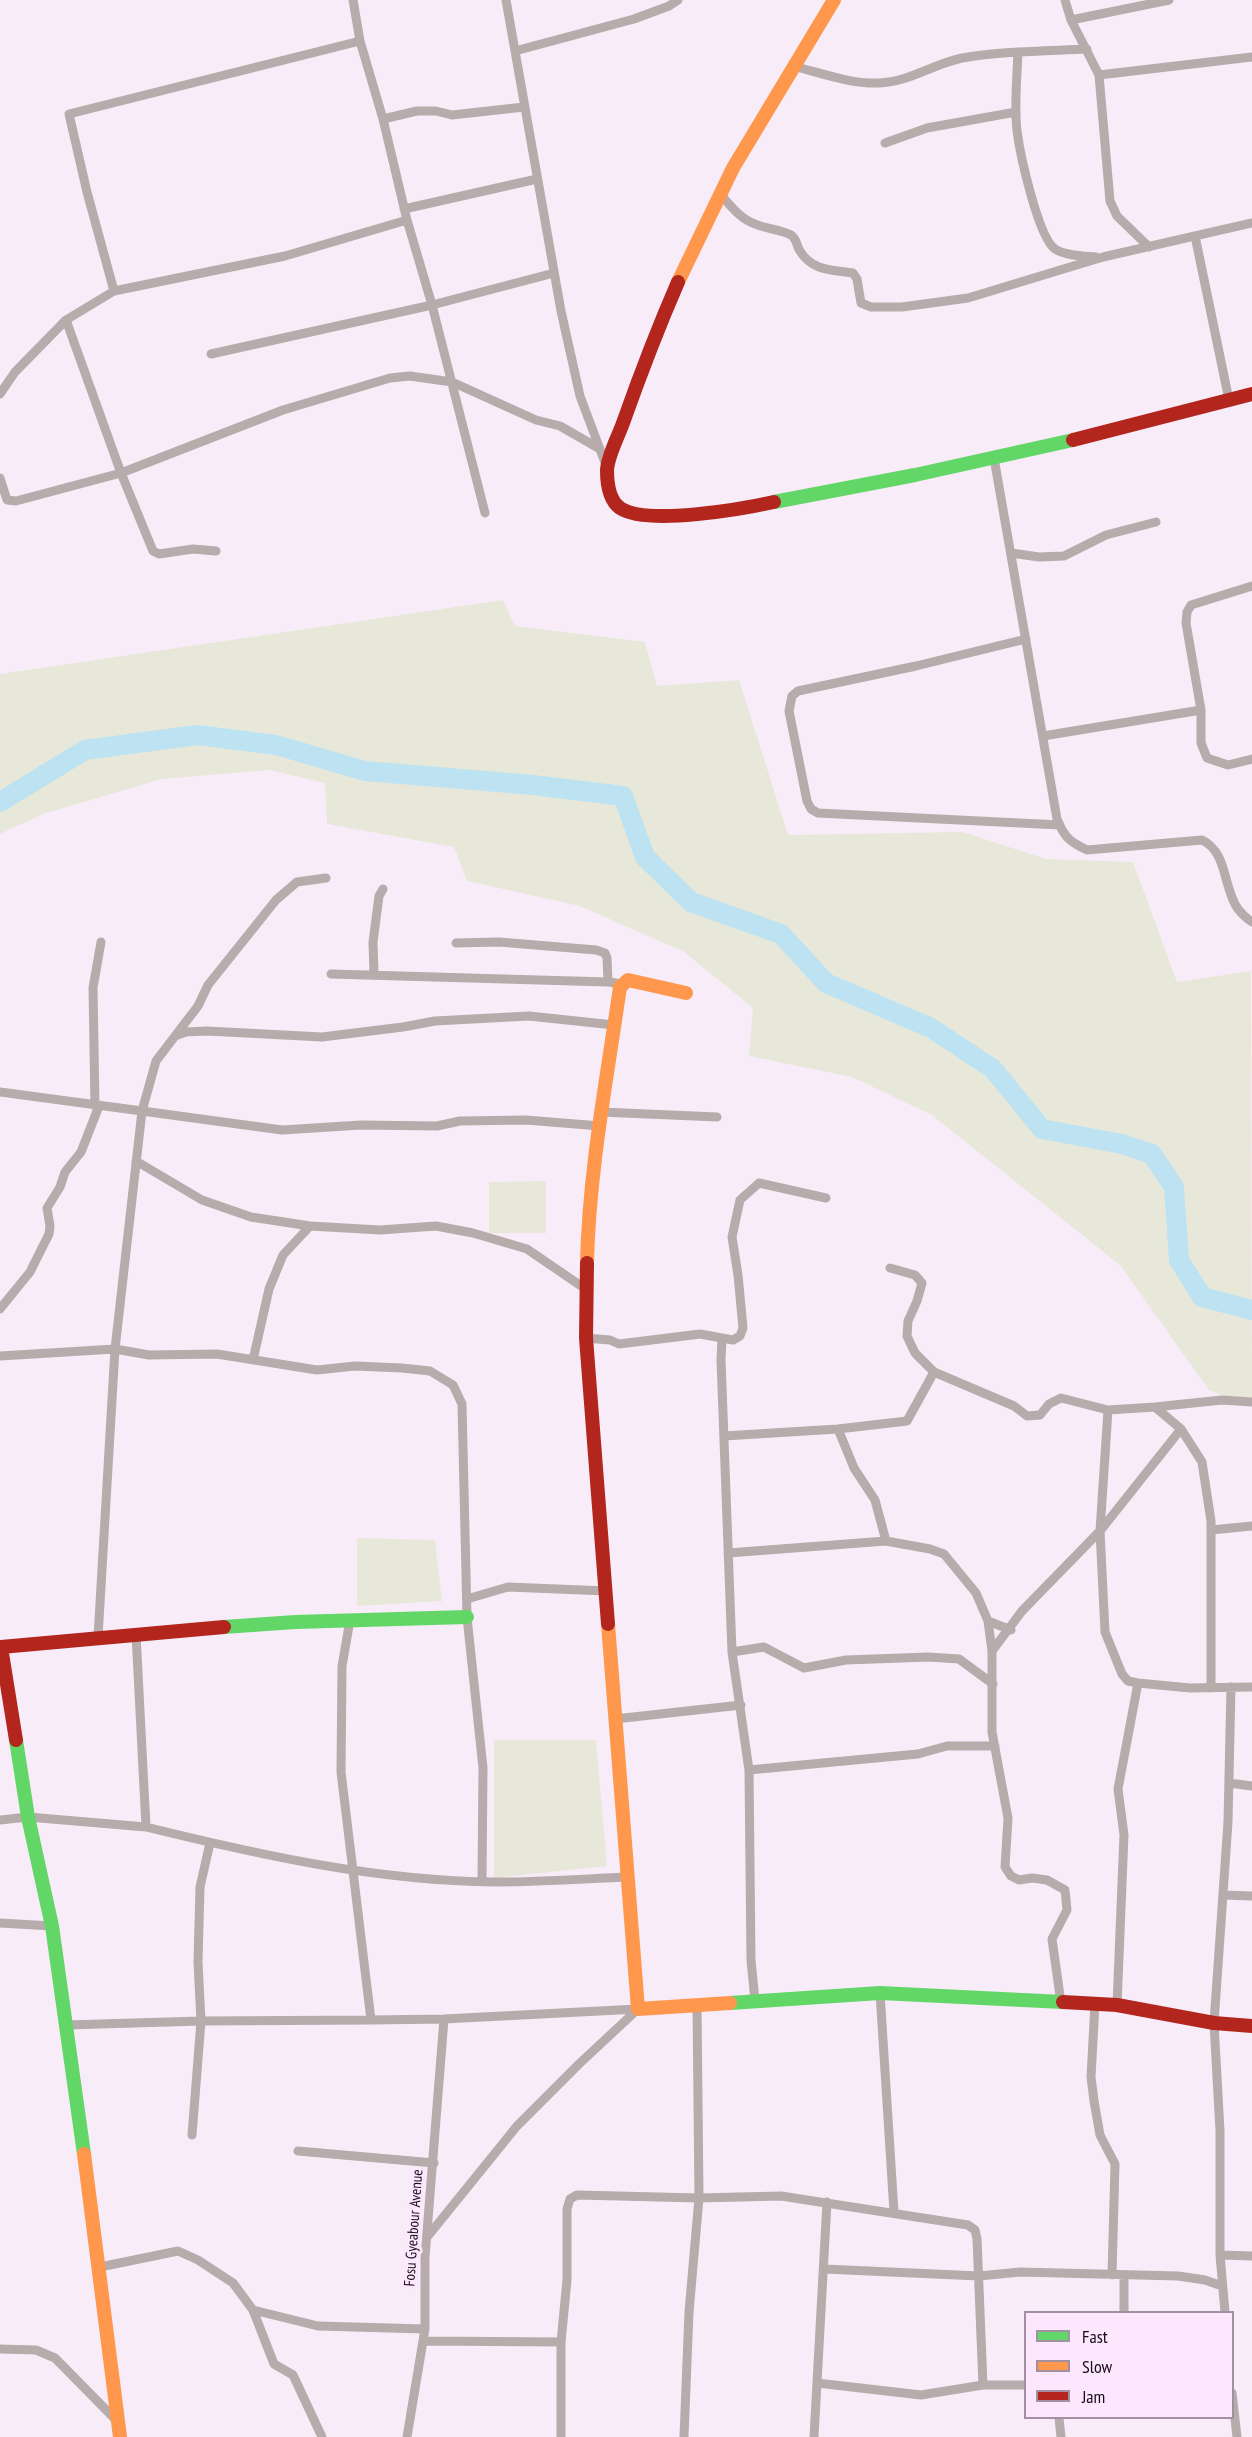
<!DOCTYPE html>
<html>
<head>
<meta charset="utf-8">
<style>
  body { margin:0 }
  #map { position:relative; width:1252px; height:2437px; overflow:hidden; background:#f8ecf9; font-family:"PT Sans Narrow",sans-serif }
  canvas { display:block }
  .legend { position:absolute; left:1024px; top:2311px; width:210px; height:108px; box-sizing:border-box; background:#fce7fe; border:2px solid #a090a2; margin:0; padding:8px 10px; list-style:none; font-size:18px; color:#160d17 }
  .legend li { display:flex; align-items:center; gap:12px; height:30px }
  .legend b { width:30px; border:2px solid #a090a2 }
</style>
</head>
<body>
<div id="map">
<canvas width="1252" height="2437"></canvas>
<ul class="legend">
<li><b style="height:8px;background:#63d668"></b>Fast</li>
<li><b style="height:8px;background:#ff974d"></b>Slow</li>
<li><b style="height:8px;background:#b3261e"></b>Jam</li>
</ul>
</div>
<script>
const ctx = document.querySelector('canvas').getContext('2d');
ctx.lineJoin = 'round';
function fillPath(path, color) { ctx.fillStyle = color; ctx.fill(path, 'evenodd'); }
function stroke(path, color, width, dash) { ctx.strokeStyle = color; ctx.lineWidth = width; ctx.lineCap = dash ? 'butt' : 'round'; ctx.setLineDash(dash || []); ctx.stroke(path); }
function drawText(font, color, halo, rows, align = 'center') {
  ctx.font = font + ' "PT Sans Narrow",sans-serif'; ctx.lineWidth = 6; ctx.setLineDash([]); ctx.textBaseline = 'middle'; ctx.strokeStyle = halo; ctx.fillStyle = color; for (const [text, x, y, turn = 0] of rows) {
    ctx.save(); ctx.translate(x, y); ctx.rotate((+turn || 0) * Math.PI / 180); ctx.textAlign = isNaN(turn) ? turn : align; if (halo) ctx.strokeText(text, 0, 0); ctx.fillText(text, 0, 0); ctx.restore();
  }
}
fillPath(new Path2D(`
  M503 600 515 626 645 642 657 686 739 680 788 835 963 832 1046 859 1133 862 1177 982 1251 971 1252 1407 1209 1390 1120 1265 932 1115 852 1077 749 1056 753 1008 684 952 580 906 467 881 454 847 327 824 325 783 269 770 162 779 43 814 0 834V674Z
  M546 1181V1233H489V1182Z
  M357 1538 435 1540 442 1601 357 1606Z
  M494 1740H596L607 1866 494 1878Z`), '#e8e8da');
stroke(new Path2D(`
  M0 802 85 750 197 735 276 745 365 771 533 785 623 796 645 857 691 902 781 934 826 983 931 1028 993 1069 1042 1129 1122 1144 1152 1154 1174 1187 1179 1260 1202 1297 1252 1310`), '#bde2f1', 20);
stroke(new Path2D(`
  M506 0 561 311 580 396 607 468
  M1065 0 1071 20 1099 75 1252 57
  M1071 20 1169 0
  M515 51 634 19 669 6 678 0
  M1018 52C1017 78 1014 105 1017 131 1020 154 1038 237 1055 249 1066 256 1084 256 1096 257
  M793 66C821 73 850 84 879 83 909 82 933 64 962 58 1003 51 1045 51 1087 49
  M1099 75 1110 201 1117 216 1149 247
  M383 119 417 111H436L452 115 524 107
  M885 143 927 128 1016 112
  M720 194C730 205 740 219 755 224 766 229 780 229 791 235 797 239 796 245 800 251 812 271 832 270 853 273L857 279 861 303 871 307H902L968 298 1103 257 1252 223
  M404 209 537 179
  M407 220 432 305 485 513
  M1195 236 1229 400
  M114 291 285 256 407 220 383 119 360 41
  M66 320 121 473 153 551 159 554 193 549 216 551
  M211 354 432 305 554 273
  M0 394 15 372 66 320 114 291 87 192 69 114 360 41 353 0
  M994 458 1057 819C1064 837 1070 842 1087 850L1202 840C1228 852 1223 889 1238 909 1242 914 1247 919 1252 922
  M0 478 7 500 16 501 121 473 283 410 390 378 410 376 452 382 536 420 560 426 600 449
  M1011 553 1039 557 1064 556 1106 535 1156 522
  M1252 586 1191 605 1187 612 1186 623 1201 710V743L1207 758 1228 765 1252 759
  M1026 639 916 666 798 691 792 696 789 711 807 801 811 809 818 813 1060 825
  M1043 736 1201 710
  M326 878 297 882 276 900 208 985 198 1006 156 1061 142 1111 282 1130 361 1125 437 1126 460 1121 526 1120 600 1126
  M456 943 499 942 596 950 605 953 607 958 608 982
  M331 974 608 982 616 983 620 987
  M374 974 373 942 379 896 383 889
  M175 1036 186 1032 207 1031 322 1037 403 1027 435 1021 529 1016 614 1025
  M0 1092 142 1111 115 1349 98 1637
  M95 1106 93 988 101 942
  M601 1112 717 1117
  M136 1161 202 1200 251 1217 310 1226 380 1230 436 1226 473 1233 527 1249 587 1290
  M890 1268 915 1275 922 1283 917 1301 908 1321 907 1336 915 1353 934 1372 1014 1406 1027 1416 1040 1415 1049 1404 1061 1398 1108 1410 1155 1407 1181 1429 1202 1462 1211 1521V1688
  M0 1309 30 1272 49 1234 50 1226 47 1208 60 1187 65 1172 81 1152 99 1106
  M586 1338 610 1340 619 1344 700 1334 733 1340 740 1336 743 1328 738 1275 732 1237 740 1200 759 1183 826 1198
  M722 1338 721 1360 732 1652 749 1770 751 1960 755 2001
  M0 1356 115 1349 149 1355 217 1354 317 1370 355 1366 402 1368 430 1371 453 1385 462 1404 467 1617 483 1768 482 1881
  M253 1360 269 1289 283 1255 310 1226
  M1155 1407 1222 1400 1252 1402
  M1108 1410 1100 1531 1105 1632 1122 1674 1128 1681 1138 1683 1190 1688 1252 1687
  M838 1429 907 1421 934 1372
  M724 1436 838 1429 854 1468 875 1500 886 1541
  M1211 1530 1252 1526
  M728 1553 886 1541 930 1549 944 1554 976 1593 988 1621 992 1651V1732L1008 1818 1005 1867 1011 1876 1019 1880 1032 1878 1047 1880 1065 1890 1067 1910 1052 1939 1061 2003
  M467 1599 508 1587 606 1591
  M350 1620 342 1666 341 1772 371 2020 444 2019 638 2009
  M988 1621 1011 1630
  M136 1634 146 1827C260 1855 377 1881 495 1882 539 1882 583 1879 627 1877
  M992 1651 1022 1611 1100 1531 1181 1429
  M732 1652 764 1647 804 1668 846 1660 928 1657 959 1659 993 1684
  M615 1719 741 1705
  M749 1770 918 1754 947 1746H995
  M1229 1783 1252 1786
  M0 1820 28 1817 146 1827
  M1223 1895 1252 1896
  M0 1923 52 1926
  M880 1993 894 2212
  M1095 2004 1091 2077 1094 2101 1100 2135 1115 2164 1112 2275
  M1117 2005 1124 1835 1118 1789 1138 1683
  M67 2025 201 2021 371 2020
  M192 2135 201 2021 198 1962 200 1887 210 1843
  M298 2151 434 2163
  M428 2236 517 2126 579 2064 638 2009
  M1220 2255 1252 2256
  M100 2267 178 2251 198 2260 233 2283 253 2310 318 2326 425 2329
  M824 2269 979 2276 1020 2272 1178 2276 1205 2280 1222 2286
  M1124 2276V2312
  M253 2310 274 2364 293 2375 322 2437
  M1225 2312 1220 2255V2131L1214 2023 1228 1822 1231 1687
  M424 2341 561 2342
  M0 2349 36 2350 55 2358 119 2423
  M817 2383 921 2395 983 2385H1026
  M1232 2393 1237 2437
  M1059 2418 1061 2437
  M407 2437 425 2329V2257L444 2019
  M561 2437V2342L567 2280V2209L570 2199 577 2195 699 2198 781 2196 968 2225 975 2230 977 2239 983 2385
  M684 2437 689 2312 699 2198 697 2006
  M814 2437 827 2202`), '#b7abab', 9);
stroke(new Path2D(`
  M774 502 915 475 1073 440
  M224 1627 295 1622 467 1617
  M16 1740 28 1817 52 1926 84 2154
  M730 2003 880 1993 1063 2002`), '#63d668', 14);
stroke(new Path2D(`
  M678 282 733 168 834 0
  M587 1263C589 1171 607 1078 620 987L628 980 686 993
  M608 1624 638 2009 730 2003
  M84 2154 120 2437`), '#ff974d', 14);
stroke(new Path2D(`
  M678 282C658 328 640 375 623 423 618 437 608 455 607 470 607 482 609 500 620 508 647 526 742 509 774 502
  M1073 440 1252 394
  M587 1263 586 1338 608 1624
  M16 1740 1 1647 224 1627
  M1063 2002 1117 2005 1214 2023 1252 2026`), '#b3261e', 14);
drawText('15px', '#160d17', '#fce7fe', [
  ["Fosu Gyeabour Avenue",414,2228,-86]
]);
</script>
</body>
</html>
